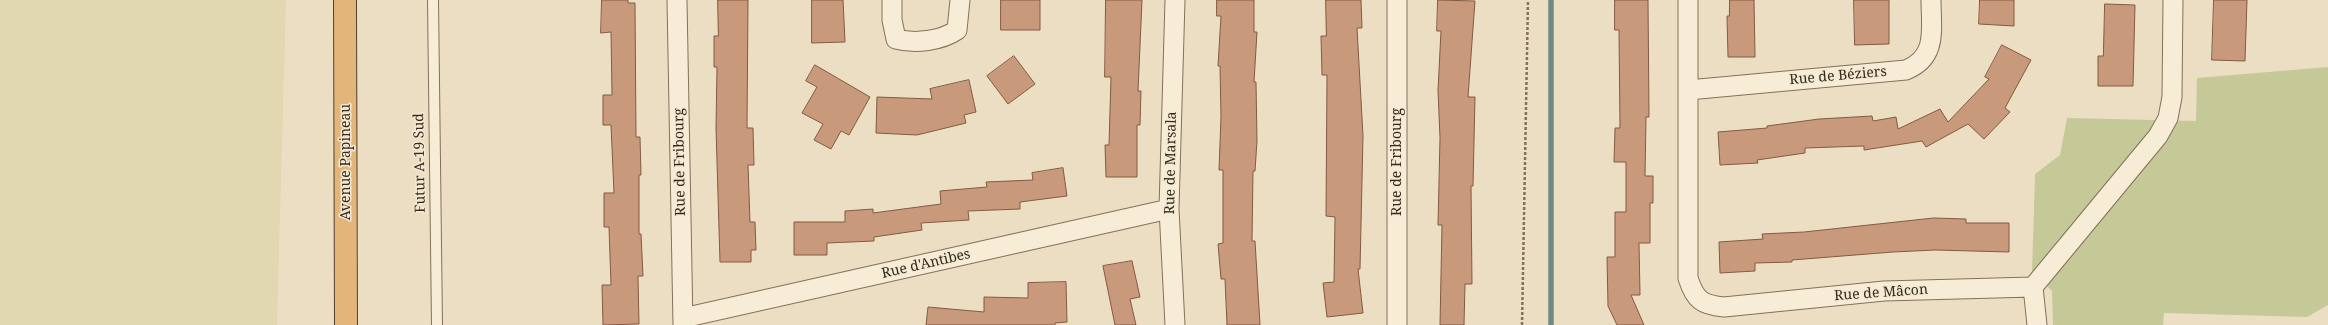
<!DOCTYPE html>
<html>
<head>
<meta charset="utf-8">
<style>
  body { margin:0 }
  canvas { display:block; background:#ecdec3 }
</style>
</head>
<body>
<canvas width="2328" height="325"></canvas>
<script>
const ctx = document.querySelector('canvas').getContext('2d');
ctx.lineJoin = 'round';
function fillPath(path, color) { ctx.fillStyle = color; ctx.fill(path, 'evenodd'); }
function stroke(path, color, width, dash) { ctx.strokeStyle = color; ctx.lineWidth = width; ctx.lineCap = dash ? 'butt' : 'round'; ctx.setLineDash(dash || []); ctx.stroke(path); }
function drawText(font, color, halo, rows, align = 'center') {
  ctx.font = font + ' "Noto Serif",serif'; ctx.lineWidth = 3; ctx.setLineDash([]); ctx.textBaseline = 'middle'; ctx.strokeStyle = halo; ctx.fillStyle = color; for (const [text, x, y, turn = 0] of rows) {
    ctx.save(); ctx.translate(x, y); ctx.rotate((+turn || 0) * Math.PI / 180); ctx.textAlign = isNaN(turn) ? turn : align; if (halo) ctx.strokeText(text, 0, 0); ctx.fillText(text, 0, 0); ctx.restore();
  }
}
fillPath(new Path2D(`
  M0 0H286L277 325H0Z`), '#e1d8b1');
fillPath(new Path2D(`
  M2328 67V305L2307 317 2164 313 2163 325H2053L2052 291 2032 272 2035 174 2060 155 2067 118 2196 121 2197 78Z`), '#c5c998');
stroke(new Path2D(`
  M1551 325V0`), '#6c8c83', 5.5);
const building = new Path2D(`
  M602 0H628V3H635L636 137H640L641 175H639V234H641L643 276H638L639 324 603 325 602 285H611L609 227H604V193H614L611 125H603V95H612L611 32 601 33Z
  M718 0H748L747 128H753L754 165H748L750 222H755L756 250H751V262H720L716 128 717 67H714V36H718Z
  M812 0H843L845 42 812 43Z
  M1001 0H1040V30H1001Z
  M1106 0H1142L1138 91H1141L1140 125H1137V177H1106L1105 145H1109L1111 77H1105Z
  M1217 0H1254V32H1257L1254 82H1256L1257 141 1255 171H1253L1252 241H1255L1260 325H1227L1225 279H1221L1218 244 1223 243V170H1219L1221 117 1220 66H1218L1221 16H1217Z
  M1326 0H1361L1362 28H1357L1363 136 1360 269H1358L1363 313 1327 317 1323 283 1334 282 1335 217 1326 216 1327 75H1322L1321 36H1326Z
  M1438 0 1475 1 1468 97H1475L1473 186H1471L1472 284H1465L1464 325H1440L1442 225H1438L1440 138 1438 90 1441 31H1437Z
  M1615 0H1648L1649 117H1646L1645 176H1653V203H1650V243H1639L1640 295H1631L1644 325H1617L1608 306 1607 257H1615V212H1626V162H1614L1615 128H1620L1619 30H1615Z
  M1730 0H1754L1755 57H1728L1727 16H1729Z
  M1854 0H1889V44L1855 45Z
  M1980 0H2014V26L1979 24Z
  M2214 0H2247L2245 61 2212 60Z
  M2105 4 2135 5 2133 86H2098V56H2103Z
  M2002 45 2031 60 2005 108 2010 112 1984 139 1968 124 1926 147 1922 141 1864 150V146L1805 148V153L1757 160 1758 163 1720 165 1718 132 1767 128V126L1819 119 1872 116 1873 121 1896 117 1898 129 1940 109 1948 122 1989 79 1985 77Z
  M1014 56 1035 84 1008 104 987 76Z
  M815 65 870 97 849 135 841 131 831 149 814 140 823 124 802 113 817 87 806 81Z
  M969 80 976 112 964 115 966 123 917 135 876 133 877 97 932 99 930 89Z
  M1063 168 1067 196 1020 202V209L968 211 969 220 921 223 922 230 874 237V241L827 243V255H794V222H845V211L873 209V213L941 204 940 191 987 187 986 182 1033 180 1032 173Z
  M1934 218 1966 219V223H2009V252L1935 250 1893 252 1792 260V262L1755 263V271L1720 273 1719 242 1763 239 1762 234 1804 232Z
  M1132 261 1140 297 1130 299 1136 325H1115L1103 266Z
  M1066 282 1067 322 1055 323V325H926L928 307 984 312V297L1028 298V283Z`);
fillPath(building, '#c8997b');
stroke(building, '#835a42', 1);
const service = new Path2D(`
  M433 0 437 325`);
const minor = new Path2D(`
  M677 0 683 325
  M892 0V20L896 39C915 44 941 41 957 30L960 0
  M1688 0V278C1695 300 1702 305 1724 307L1884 291 2033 287 2158 136 2168 118 2172 97 2173 0
  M1688 90 1906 70C1938 57 1931 29 1931 0
  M2033 287 2037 325
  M683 318 1169 209
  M1175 325 1169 209 1175 0
  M1397 325V0`);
const trunk = new Path2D(`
  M345 0 346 325`);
stroke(service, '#85705b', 12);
stroke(minor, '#85705b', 21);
stroke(trunk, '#533f2f', 24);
stroke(new Path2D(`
  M1522 325 1528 0`), '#85705b', 2.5, [3, 2]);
stroke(service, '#f7ecd6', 10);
stroke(minor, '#f7ecd6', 19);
stroke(trunk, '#e2b67a', 22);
drawText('14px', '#36291e', '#f4e9d2', [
  ["Rue de Béziers",1838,76,-5],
  ["Avenue Papineau",346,162,-90],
  ["Rue de Fribourg",680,162,-91],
  ["Rue de Fribourg",1397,162,-90],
  ["Futur A-19 Sud",420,163,-91],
  ["Rue de Marsala",1171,163,-89],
  ["Rue d'Antibes",926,264,-13],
  ["Rue de Mâcon",1881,293,-4]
]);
</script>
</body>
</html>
